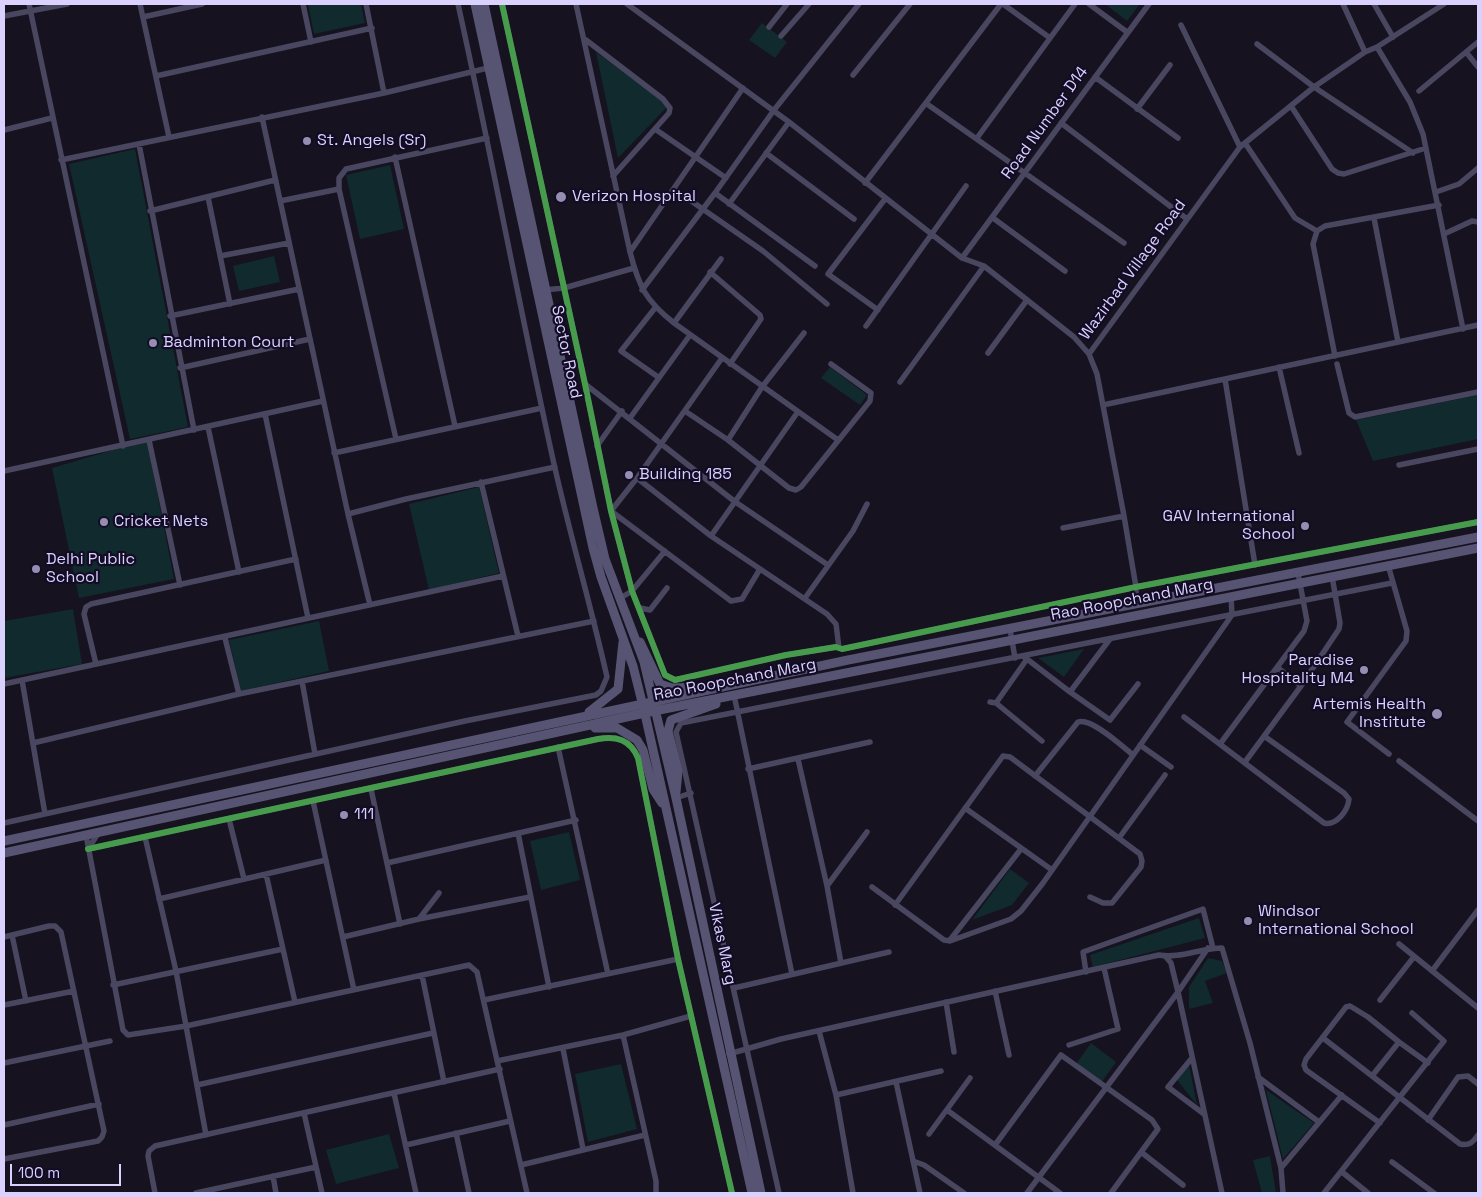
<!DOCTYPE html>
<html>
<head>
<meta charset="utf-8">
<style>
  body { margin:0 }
  #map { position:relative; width:1482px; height:1197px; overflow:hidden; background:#16121f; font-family:"Space Grotesk",sans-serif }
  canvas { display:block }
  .frame { position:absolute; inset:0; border:5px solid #dad1ff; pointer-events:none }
  .scale { position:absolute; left:10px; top:1164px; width:111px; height:22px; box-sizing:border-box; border:2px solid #dad1ff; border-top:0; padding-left:6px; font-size:15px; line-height:18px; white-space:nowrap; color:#dad1ff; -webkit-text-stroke:4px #130c25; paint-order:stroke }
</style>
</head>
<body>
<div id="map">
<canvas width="1482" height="1197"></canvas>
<div class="frame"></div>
<div class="scale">100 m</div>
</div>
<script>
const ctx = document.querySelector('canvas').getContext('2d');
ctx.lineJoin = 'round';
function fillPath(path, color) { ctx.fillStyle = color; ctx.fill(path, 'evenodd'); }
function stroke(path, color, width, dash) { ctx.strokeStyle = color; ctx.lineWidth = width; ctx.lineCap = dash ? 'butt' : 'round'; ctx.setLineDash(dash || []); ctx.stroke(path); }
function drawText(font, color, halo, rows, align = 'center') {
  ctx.font = font + ' "Space Grotesk",sans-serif'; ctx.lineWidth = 4.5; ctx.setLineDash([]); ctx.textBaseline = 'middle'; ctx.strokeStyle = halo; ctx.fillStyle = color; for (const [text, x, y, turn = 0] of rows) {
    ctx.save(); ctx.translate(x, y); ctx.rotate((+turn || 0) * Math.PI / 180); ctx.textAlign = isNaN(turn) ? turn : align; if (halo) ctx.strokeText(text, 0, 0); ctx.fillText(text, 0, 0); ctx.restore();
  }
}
fillPath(new Path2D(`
  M308 4H361L365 23 314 34Z
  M1105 4H1140L1127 21Z
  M762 23 787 42 775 58 749 40Z
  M596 52 669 105 618 158Z
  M135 149 188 427 130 439 69 164Z
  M390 165 404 229 360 239 346 175Z
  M274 256 280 282 239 291 233 266Z
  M830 367 867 395 860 405 821 378Z
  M1478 395V439L1373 461 1356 420Z
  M147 440 174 579 79 598 52 468Z
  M479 487 499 573 429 590 409 504Z
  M73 609 82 664 4 678V621Z
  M319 621 329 671 241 691 229 640Z
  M1084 649 1064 677 1038 658Z
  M569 832 580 880 541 890 530 841Z
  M1010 869 1029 883 1012 905 972 920Z
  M1199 918 1205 938 1093 967 1090 955Z
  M1208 958 1222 961 1227 973 1205 981 1213 1003 1189 1009V987Z
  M1091 1043 1116 1062 1101 1083 1076 1064Z
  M621 1064 637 1129 588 1142 575 1074Z
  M1189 1065 1197 1105 1177 1080Z
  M1266 1090 1314 1123 1283 1159Z
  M389 1134 399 1168 336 1184 326 1150Z
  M1270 1156 1276 1193H1262L1253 1160Z`), '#102a2e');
stroke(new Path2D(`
  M29 4 123 446
  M140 4 169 137
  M303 4 311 42
  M366 4 384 93
  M502 4 585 384 611 511 632 591 665 675 675 680 786 655 836 647 842 649 1136 587 1478 522
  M576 4 630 252C639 287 646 301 674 323L838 440
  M627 4 789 122 962 258 984 266 1074 337 1089 354 1097 374 1124 516 1136 587V605
  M1003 4 1050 38
  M1089 4 1127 32
  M1343 4 1365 52
  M1374 4 1393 37
  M4 16 67 4
  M143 17 202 4
  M1181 25 1240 147
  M769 27 787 4
  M781 36 809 4
  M586 40 663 99 670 108 669 113 613 176
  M1257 44 1314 87 1413 153
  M1377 47 1410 102 1423 134 1463 329
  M1466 52 1478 67
  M853 75 910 4
  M156 76 372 28
  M1095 77 1178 138
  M1419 91 1478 42
  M927 104 1124 243
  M1291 106 1332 169 1338 173 1344 174 1426 148
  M1137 109 1170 65
  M262 117 348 514 370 605
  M1061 123 1187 219
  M655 129 726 178
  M4 130 52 118
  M977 138 1075 4
  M1245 143 1295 218 1317 231
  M139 144 194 430
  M766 153 854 219
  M395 157 455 426
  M61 160 384 93 492 67
  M865 183 1001 4
  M339 189 396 439
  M674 189 763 251 827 304
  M1436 192 1459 184 1478 168
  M715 193 815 266
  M208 197 230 304
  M280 201 339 189V178L346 169 487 138
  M729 204 789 122
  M150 211 275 180
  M993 218 1065 271
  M1374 218 1398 342
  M1444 234 1472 221 1478 222
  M630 252 743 88
  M220 256 289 243
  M962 258 1149 4
  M710 272 760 315 761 319 730 364
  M544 290 564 288 634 268
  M642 290 715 193 774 110 859 4
  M655 308 621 351 658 377
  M878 310 828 274 885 199
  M170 316 299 289
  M674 323 721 259
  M866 326 966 186
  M988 353 1027 300
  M1089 354 1240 147 1314 87 1365 52 1377 47 1444 4
  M1335 356 1313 244 1317 231 1325 226 1439 205
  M1337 364 1349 413 1355 417 1478 392
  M1279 367 1299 453
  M180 368 310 339
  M1225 379 1255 565
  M900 382 984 266
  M585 384 734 501 828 565
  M1103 405 1478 325
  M685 411 728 440 789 488 796 490 801 487 870 401 871 393 831 364
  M265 414 308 618
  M630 418 690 335
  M208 427 239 572
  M149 440 180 585
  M728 440 762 387 804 333
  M597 446 622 411
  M334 453 542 408
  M1399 465 1478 449
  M4 471 323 401
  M637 478 711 536 827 614 836 624 839 648
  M481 482 518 636
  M611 511 731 601 742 599 760 569
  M611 511 637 478 722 358
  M348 514 406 499 555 467
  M1063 528 1124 516
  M711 536 797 413
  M1388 565 1407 631 1406 641 1347 722 1389 754
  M805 598 853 531 867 504
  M619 599 632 591 665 551
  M640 608 650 610 667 588
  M1010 629 1015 658
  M225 638 239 694
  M1023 656 1070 692 1110 639
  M96 664 84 614 86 607 91 604 296 559
  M1278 668 1301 686
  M22 680 45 814
  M302 681 315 754
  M4 684 503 576
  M1070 692 1110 720 1138 684
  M734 695 792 974
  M990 702 996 703 1042 741
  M996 703 1027 659
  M1184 717 1324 823C1336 826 1348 811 1349 799L1344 793 1264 736
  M33 743 239 694 594 621
  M1220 744 1304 631 1307 621 1298 573
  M1140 745 1171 767
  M558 747 608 974
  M798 759 827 886 841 963
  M1399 761 1478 821
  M1245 762 1301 686 1339 629 1340 623 1332 576
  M748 769 870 742
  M1035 776 1078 722C1091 717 1122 746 1133 755
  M371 789 400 924
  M676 798 691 793
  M313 801 354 990
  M965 808 1052 870
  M229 819 244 879
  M4 823 465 721 596 695 601 691 607 677C591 606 570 535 554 464 520 311 492 157 458 4
  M518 833 549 987
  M86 835 123 1030 128 1035 186 1026 469 965 477 972 527 1193
  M145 837 176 971 206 1135
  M1119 838 1165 775
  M88 849 598 739C616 736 630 739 638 758L678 959 732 1193
  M88 849 99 832
  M387 863 576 820
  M266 874 295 1002
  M827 886 867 832
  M872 887 944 940 950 941 1011 919 1021 911 1043 883 1232 615 1231 596
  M159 899 326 860
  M895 905 1003 756 1010 757 1140 854 1142 861 1141 867 1112 903H1103L1090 897
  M419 919 439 893
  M12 935 26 1001
  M4 937 49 926H55L61 932 104 1131 102 1137 98 1141 4 1159
  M343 937 419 919 530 897
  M950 940 1021 849
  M1399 944 1478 1008
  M1166 957 1171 963 1178 992 1222 1193
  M1432 971 1478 910
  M1086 972 1083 952 1203 909 1213 948
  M422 975 444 1082
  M113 985 283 949
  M734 988 889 952
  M995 991 1009 1055
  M484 1000 678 959
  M1380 1000 1413 958
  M946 1002 954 1052
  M4 1005 74 991
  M819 1031 836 1095 853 1193
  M623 1035 656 1181V1193
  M1323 1038 1460 1144C1470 1146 1473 1142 1478 1135
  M1069 1045 1118 1029 1104 968
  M563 1049 583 1149
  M729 1054 781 1039 1159 955C1179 959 1201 948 1222 948L1250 1043 1281 1168
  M1192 1058 1168 1087 1204 1114
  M497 1061 623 1035 691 1016
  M4 1063 110 1041
  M1372 1076 1399 1042 1428 1063
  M1258 1077 1319 1122
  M896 1082 920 1193
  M197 1085 433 1033
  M394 1093 416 1193
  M836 1095 941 1071
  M947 1110 1060 1193
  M304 1113 322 1193
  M1428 1120 1458 1077 1468 1076 1478 1084
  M1380 1123 1306 1070 1304 1065 1306 1059 1346 1007 1350 1006 1368 1017 1399 1042
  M4 1125 99 1104
  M456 1133 469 1193
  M929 1134 970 1078
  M406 1145 510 1121
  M995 1145 1061 1055 1152 1120 1158 1129 1111 1193
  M1141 1152 1183 1185
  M913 1161 924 1165 964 1193
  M1392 1162 1434 1193
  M521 1165 645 1135
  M1342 1172 1368 1193
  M273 1176 276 1193
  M155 1193 148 1156 149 1151 155 1146 500 1069
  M196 1193 316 1167
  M779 1193 676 732 681 723 1392 583
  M1027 1193 1178 992 1208 948
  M1283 1193 1281 1168 1342 1095
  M1324 1193 1444 1041 1412 1013`), '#494660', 5.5);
stroke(new Path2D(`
  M475 4 593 548 601 577 633 666 645 714 752 1193
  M484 4 593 508 605 559 644 662 676 798 761 1193
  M640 642 660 684 672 688 707 687
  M589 712 618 689 623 642
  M595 728H617L637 740 643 750 653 789 662 803
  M676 792 678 771 668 731 671 720 716 704
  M4 841 848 660 1478 537
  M4 853 654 711 1478 548`), '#575373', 9);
stroke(new Path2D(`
  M502 4 585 384 611 511 632 591 665 675 675 680 786 655 836 647 842 649 1136 587 1478 522
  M88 849 598 739C616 736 630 739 638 758L678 959 732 1193`), '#469c4c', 6);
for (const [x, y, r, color] of [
  [307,141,5,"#958eb1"],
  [561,197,6,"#958eb1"],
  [153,343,5,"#958eb1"],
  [629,475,5,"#958eb1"],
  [104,522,5,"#958eb1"],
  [1305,526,5,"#958eb1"],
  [36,569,5,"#958eb1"],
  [1364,670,5,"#958eb1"],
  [1437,714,6,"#958eb1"],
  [344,815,5,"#958eb1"],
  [1248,921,5,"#958eb1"]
]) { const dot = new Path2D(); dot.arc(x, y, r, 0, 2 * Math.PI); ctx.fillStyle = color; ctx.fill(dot); stroke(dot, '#130c25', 2); }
drawText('16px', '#dad1ff', '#130c25', [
  ["Road Number D14",1045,123,-54],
  ["Wazirbad Village Road",1133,270,-54],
  ["Sector Road",566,352,78],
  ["Rao Roopchand Marg",1132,600,-11],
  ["Rao Roopchand Marg",735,680,-11],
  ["Vikas Marg",722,944,78]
]);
drawText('16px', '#dad1ff', '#130c25', [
  ["St. Angels (Sr)",317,141],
  ["Verizon Hospital",572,197],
  ["Badminton Court",163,343],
  ["Building 185",639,475],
  ["GAV International",1295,517,"right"],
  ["School",1295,535,"right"],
  ["Cricket Nets",114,522],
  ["Delhi Public",46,560],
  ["School",46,578],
  ["Paradise",1354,661,"right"],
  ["Hospitality M4",1354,679,"right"],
  ["Artemis Health",1426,705,"right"],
  ["Institute",1426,723,"right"],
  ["111",354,815],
  ["Windsor",1258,912],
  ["International School",1258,930]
], 'left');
</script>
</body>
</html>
